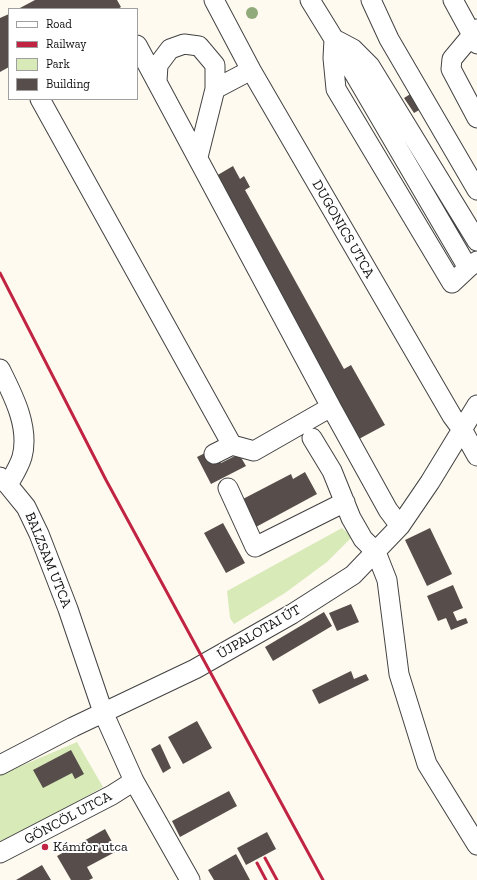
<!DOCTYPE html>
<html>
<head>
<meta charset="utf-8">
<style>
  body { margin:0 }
  #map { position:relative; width:477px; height:880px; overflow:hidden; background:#fffaf0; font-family:"Zilla Slab",serif }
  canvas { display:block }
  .legend { position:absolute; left:8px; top:8px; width:130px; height:92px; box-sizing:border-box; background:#fff; border:1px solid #9f9f9f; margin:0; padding:5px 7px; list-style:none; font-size:12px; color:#0f0f0f }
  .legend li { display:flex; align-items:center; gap:8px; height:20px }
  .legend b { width:20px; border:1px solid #9f9f9f }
</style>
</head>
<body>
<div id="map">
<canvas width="477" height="880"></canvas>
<ul class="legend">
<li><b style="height:5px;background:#fff"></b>Road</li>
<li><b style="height:5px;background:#c12442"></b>Railway</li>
<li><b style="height:11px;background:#d9eab9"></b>Park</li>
<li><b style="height:11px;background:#574e4b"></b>Building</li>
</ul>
</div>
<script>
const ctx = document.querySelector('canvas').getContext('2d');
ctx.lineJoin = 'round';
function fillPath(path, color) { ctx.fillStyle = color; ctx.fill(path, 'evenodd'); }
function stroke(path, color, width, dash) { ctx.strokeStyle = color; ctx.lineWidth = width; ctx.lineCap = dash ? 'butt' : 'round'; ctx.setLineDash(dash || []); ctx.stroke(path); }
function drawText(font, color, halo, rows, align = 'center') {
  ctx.font = font + ' "Zilla Slab",serif'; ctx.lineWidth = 4; ctx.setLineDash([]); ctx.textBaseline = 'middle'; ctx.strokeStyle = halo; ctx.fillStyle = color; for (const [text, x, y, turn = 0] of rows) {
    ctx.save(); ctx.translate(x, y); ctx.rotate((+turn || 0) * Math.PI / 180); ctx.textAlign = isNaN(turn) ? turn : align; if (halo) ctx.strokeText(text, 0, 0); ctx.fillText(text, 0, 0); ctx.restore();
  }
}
fillPath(new Path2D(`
  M342 528 352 537 327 562 285 593 234 624 230 618 227 591Z
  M77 742 103 787 0 846V775Z`), '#d9eab9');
fillPath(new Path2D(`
  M35 0H117L121 7 118 9H18Z
  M9 14V67L0 72V18Z
  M412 93 421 109 414 113 404 98Z
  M233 166 240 179 244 176 250 187 245 190 344 369 351 365 385 425 357 440 324 381 327 379 216 176Z
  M209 451 218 457 221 463 239 454 246 466 211 484 197 457Z
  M305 472 317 494 256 527 241 500 291 474 293 479Z
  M223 523 245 563 226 573 204 533Z
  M430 528 452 574 427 586 405 540Z
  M453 585 463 608 453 612 457 621 466 618 468 623 451 630 446 618 438 621 427 596Z
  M351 604 359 622 337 631 329 613Z
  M324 612 332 626 273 661 265 647Z
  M351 671 354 679 366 674 369 680 319 704 312 690Z
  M197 721 212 748 183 764 168 737Z
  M160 744 171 768 163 773 151 749Z
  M71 750 84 774 75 779 72 773 43 788 33 770Z
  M229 791 237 806 180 837 172 821Z
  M105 829 117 851 87 867 93 878 89 880H71L57 856Z
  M267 832 276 849 246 865 237 848Z
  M236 854 250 880H214L208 870Z
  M42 865 51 880H16Z`), '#574e4b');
const minor = new Path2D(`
  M214 0 251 70 452 416 463 431 477 456
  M310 0 334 39 468 268
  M371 0 389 39 477 190
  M453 0 477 44
  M477 29 452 59 451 69 477 118
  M334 39 333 58 336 89 452 283 468 268 477 261
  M338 41 353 49 370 66 477 241
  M157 81 158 65 170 49 184 44 199 46 215 65V89L198 157
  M215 89 251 70
  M40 99 232 445 254 451 331 407 137 45
  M0 369C13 395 30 427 22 457 19 467 13 476 8 485
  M331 407 388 510 400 526
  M312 438 332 471 351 518 363 539 376 552 387 580 399 674 427 764 477 845
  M214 454 232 445
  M0 477 8 485 26 507 39 534 68 609 103 712 134 781 190 880
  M228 488 255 547 345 502
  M0 765 73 727 195 669 292 614 353 575 400 526 430 482 477 405
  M0 853 112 795 134 781`);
stroke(minor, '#424242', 21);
stroke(minor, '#fff', 19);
stroke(new Path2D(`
  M0 273 106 480 323 880
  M265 858 277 880
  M257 863 266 880`), '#c12442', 3);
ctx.fillStyle = '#91aa7c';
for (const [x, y] of [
  [252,13]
]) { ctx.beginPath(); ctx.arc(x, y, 6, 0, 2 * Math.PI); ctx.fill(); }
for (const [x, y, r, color] of [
  [45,847,4,"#c12442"]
]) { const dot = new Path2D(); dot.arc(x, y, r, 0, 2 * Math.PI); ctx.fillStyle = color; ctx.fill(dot); stroke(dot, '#fff', 1.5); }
drawText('14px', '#0f0f0f', '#fff', [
  ["DUGONICS UTCA",343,229,60],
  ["BALZSAM UTCA",48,560,68],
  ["ÚJPALOTAI ÚT",259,632,-30],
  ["GÖNCÖL UTCA",68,818,-28]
]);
drawText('14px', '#0f0f0f', '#fff', [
  ["Kámfor utca",53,847]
], 'left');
</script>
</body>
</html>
